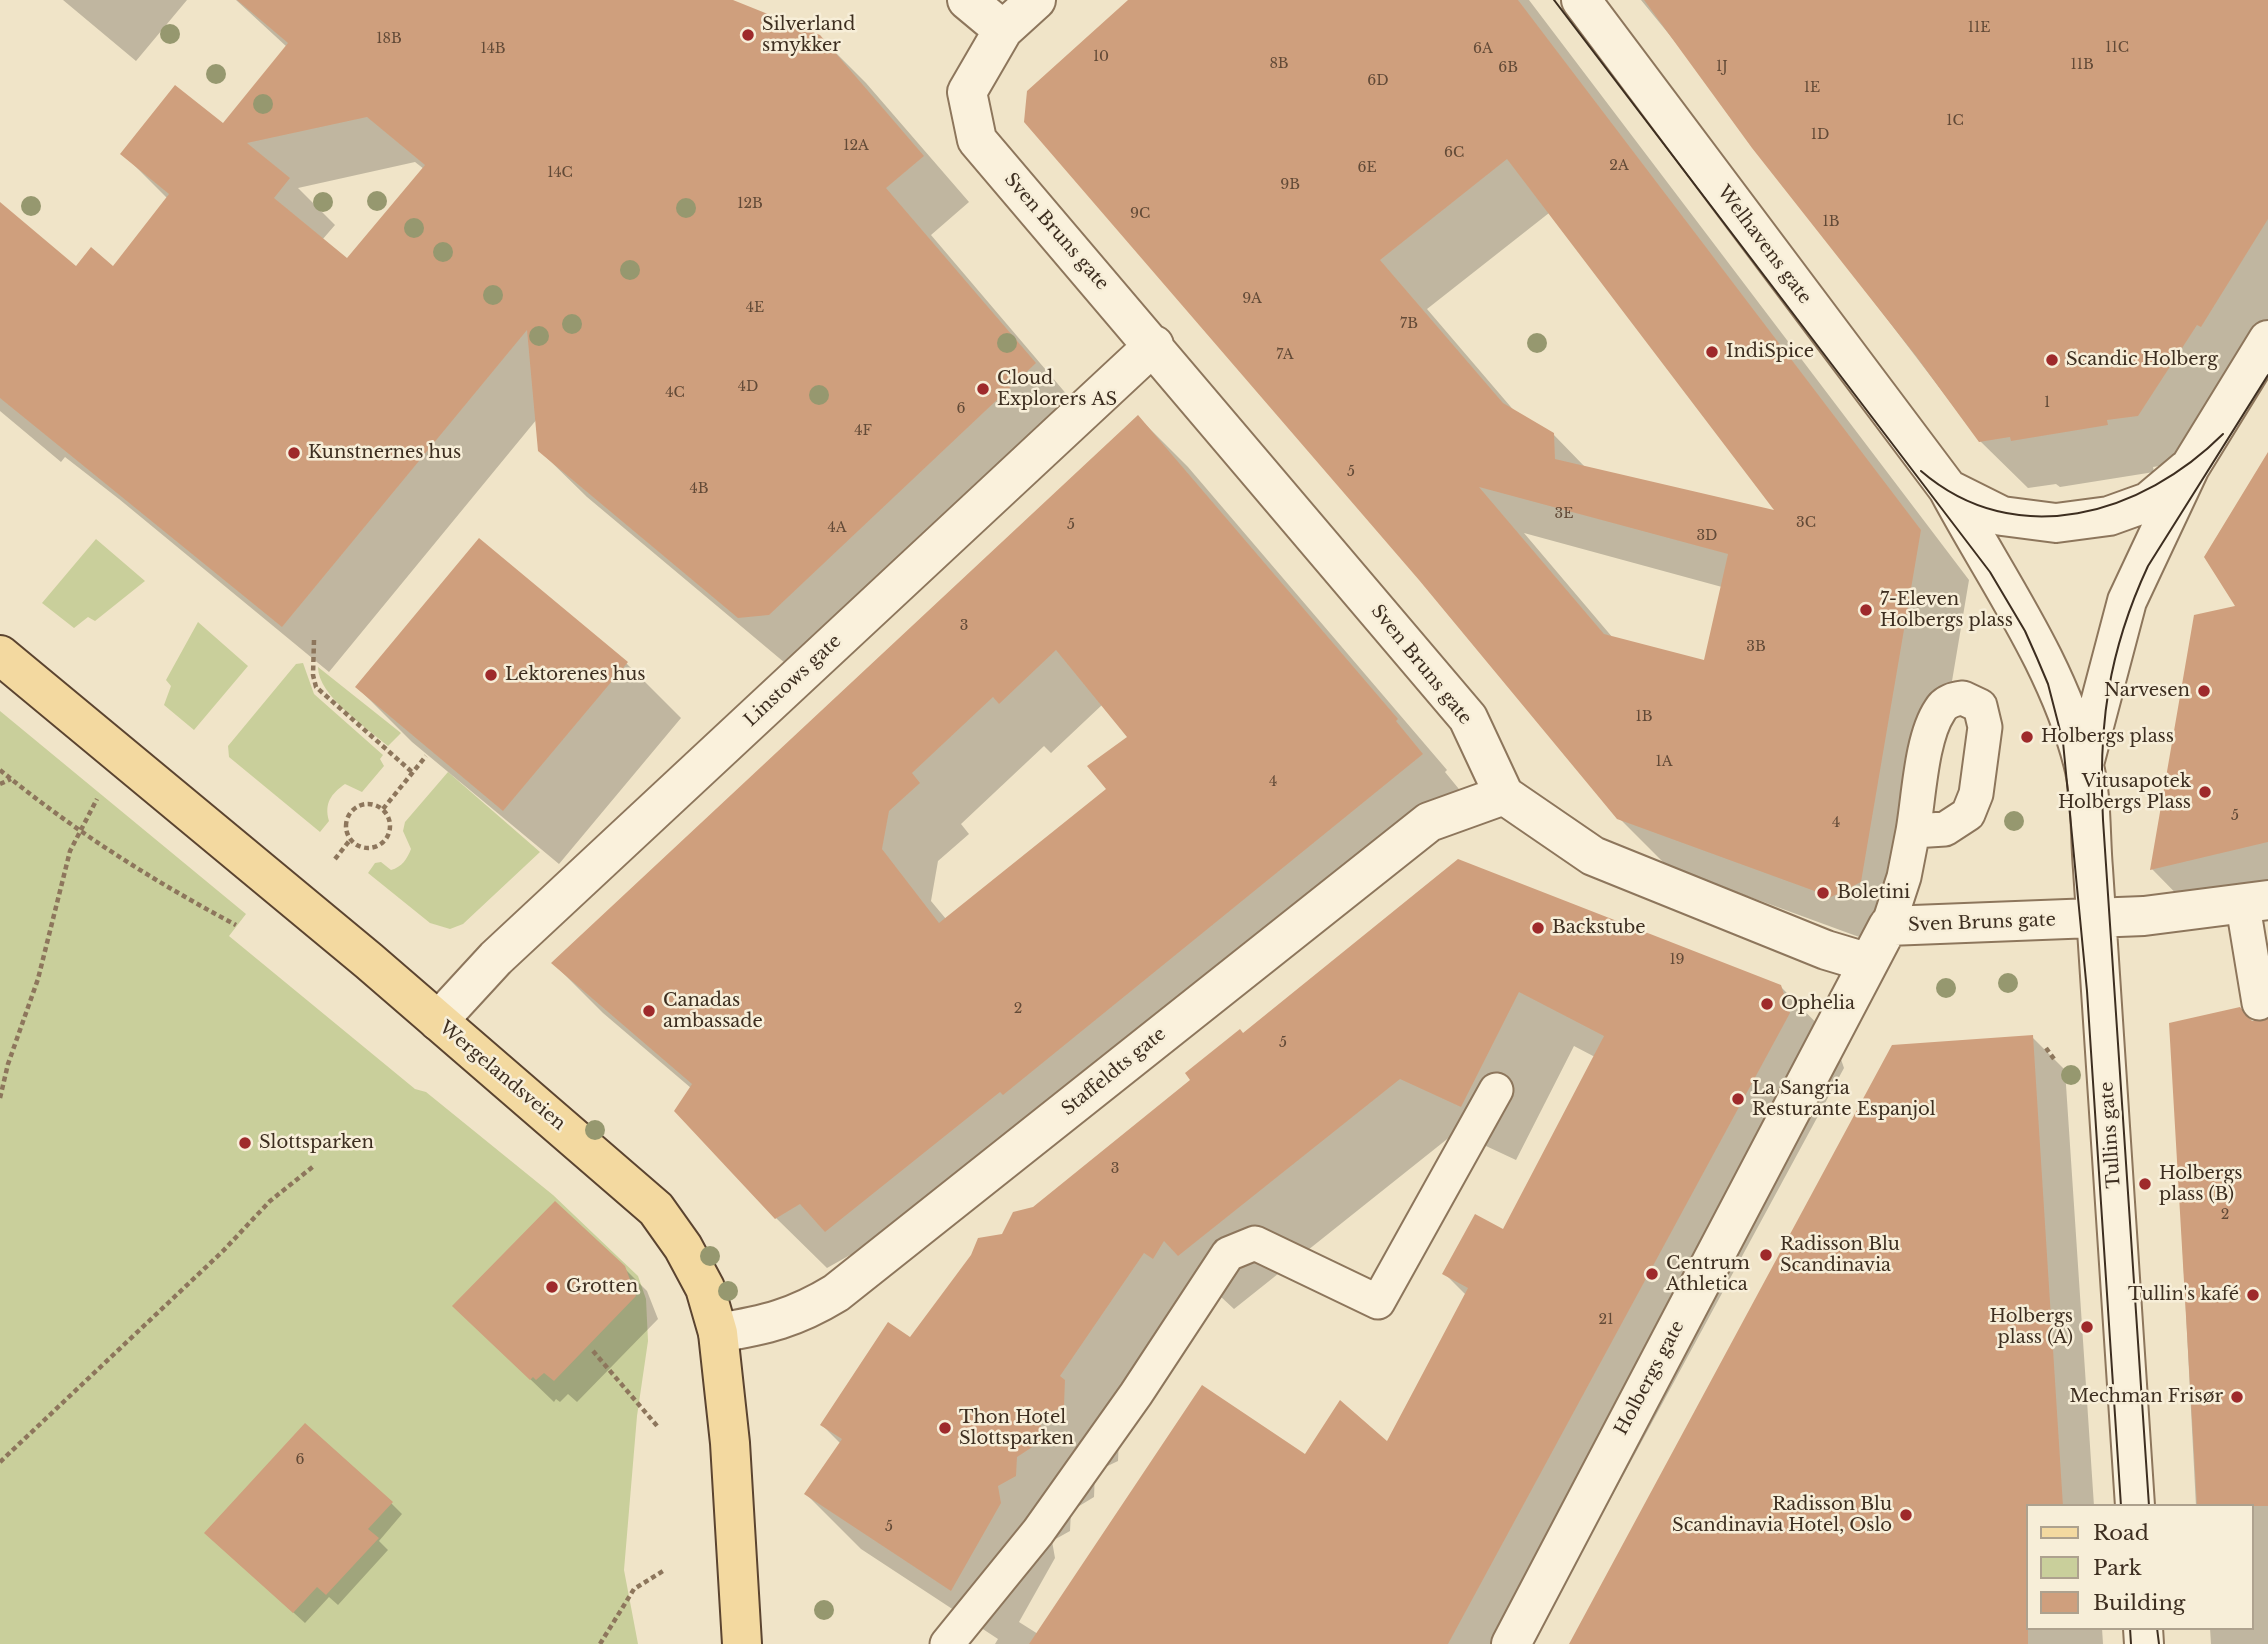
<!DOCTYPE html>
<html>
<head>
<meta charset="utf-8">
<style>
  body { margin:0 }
  #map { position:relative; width:2268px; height:1644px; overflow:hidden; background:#f0e4c8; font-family:"Libre Baskerville",serif }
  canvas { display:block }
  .legend { position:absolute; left:2026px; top:1504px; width:228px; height:126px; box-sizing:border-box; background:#f7eed8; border:2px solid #ada18e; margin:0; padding:9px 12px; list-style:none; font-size:21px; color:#3d2e20 }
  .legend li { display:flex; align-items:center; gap:14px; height:35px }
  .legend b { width:35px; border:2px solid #ada18e }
</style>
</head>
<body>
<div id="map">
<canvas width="2268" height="1644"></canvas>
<ul class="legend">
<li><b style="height:9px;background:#f3d9a0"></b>Road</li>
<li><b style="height:19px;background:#c9cf9b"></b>Park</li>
<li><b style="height:19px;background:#cf9f7d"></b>Building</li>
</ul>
</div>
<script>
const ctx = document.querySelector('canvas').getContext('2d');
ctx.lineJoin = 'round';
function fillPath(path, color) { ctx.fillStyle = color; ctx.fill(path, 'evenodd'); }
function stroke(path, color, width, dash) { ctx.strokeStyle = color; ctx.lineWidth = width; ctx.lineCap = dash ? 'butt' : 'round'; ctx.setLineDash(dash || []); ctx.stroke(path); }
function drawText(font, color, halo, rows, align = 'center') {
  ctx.font = font + ' "Libre Baskerville",serif'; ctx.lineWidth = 5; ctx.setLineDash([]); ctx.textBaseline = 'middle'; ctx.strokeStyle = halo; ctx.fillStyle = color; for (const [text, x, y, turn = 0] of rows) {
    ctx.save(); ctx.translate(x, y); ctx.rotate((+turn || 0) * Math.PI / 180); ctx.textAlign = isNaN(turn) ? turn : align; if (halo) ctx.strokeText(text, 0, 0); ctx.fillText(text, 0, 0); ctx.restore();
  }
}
fillPath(new Path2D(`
  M96 539 145 581 95 621 88 617 74 628 42 603Z
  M198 622 248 666 194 730 164 705 171 686 166 680Z
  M303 663 314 694 383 755 380 759 384 766 362 792 345 784C331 794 324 803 329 821L320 832 229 757 228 746 291 670 296 664Z
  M318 667 401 733 388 746C367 728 318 696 318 667Z
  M0 711 246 914 229 936 415 1089 426 1092 553 1195 638 1276 646 1299 648 1341 637 1416 624 1570 638 1644H0Z
  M448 772 540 852 463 924 450 929 430 923 368 873 375 863 381 862 391 870C402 867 407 859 411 849L403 831 405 822Z`), '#c9cf9b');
fillPath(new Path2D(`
  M63 0H187L136 61Z
  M236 0H728L819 36 866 83 969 202 931 235 1080 410 785 663 587 497 540 451 537 419 329 672 119 499 65 457 61 462 0 411V214L76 268H113L168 199 122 153 223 126 287 47ZM415 162 424 169 347 260 322 240 335 225 298 188Z
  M1132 0H1529L1969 580 1910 931 1881 945 1668 867 1618 817ZM1549 213 1778 513 1586 468 1553 434 1516 413 1427 309ZM1524 533 1722 587 1705 662 1613 638Z
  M1641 0H2268V342L2186 462 2153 467 2154 472 2060 487 2056 484 2028 488 1980 441 1686 55Z
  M1138 417 1188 467 1447 770 1445 772 1472 805 1054 1144 1052 1142 877 1281 850 1255 827 1268 776 1218 691 1088 603 1013 553 963ZM1103 704 1130 737 1109 789 946 919 931 901 938 861 969 834 961 824 1044 746 1051 753Z
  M2268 456V909L2206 924 2152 869 2238 607 2206 557Z
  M626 663 681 718 559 864 412 742 357 687Z
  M1459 861 1780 986 1835 1042 1844 1068 1532 1644H995L998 1639 861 1549 806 1494 841 1444 822 1425 910 1339 1003 1235ZM1574 1046 1595 1057 1503 1231 1445 1274 1466 1295 1388 1444 1306 1456 1038 1634 1019 1622 1055 1558 1052 1541 1070 1531 1071 1511 1094 1497 1095 1472 1118 1461 1119 1436 1219 1295 1234 1309 1456 1132 1516 1160Z
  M2268 1020V1644H2211L2210 1628H2252V1506H2196L2171 1025Z
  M2032 1037 2065 1070 2094 1506H2028V1628H2102L2103 1644H1571Z
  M624 1268 647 1291 658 1319 577 1402 568 1394 560 1402 556 1399 554 1402 477 1328Z
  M391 1503 402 1514 379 1541 388 1550 338 1605 329 1597 305 1623 218 1544Z`), '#0003');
fillPath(new Path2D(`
  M237 0H733L820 35 924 156 886 188 1036 363 769 615 738 618 538 451 527 330 282 627 0 398V202L76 266 91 247 113 266 169 194 120 154 175 85 223 123 288 43ZM367 117 425 165 347 258 274 198 290 178 247 143Z
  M1128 0H1518L1921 530 1861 882 1831 897 1617 819 1419 580 1024 122 1027 91ZM1507 159 1774 510 1555 459 1554 433 1503 403 1380 260ZM1479 487 1728 554 1704 660 1604 634Z
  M1644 0H2268V219L2201 327 2197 325 2138 416 2107 420 2108 425 2011 441 2010 437 1979 442 1916 356 1752 148Z
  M1138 415 1398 719 1396 721 1423 754 1003 1095 1000 1092 825 1232 800 1204 775 1219 674 1111 692 1084 551 963ZM1056 650 1127 737 1087 766 1106 789 939 923 882 849 889 811 920 783 912 773 993 697 999 704Z
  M2268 452V842L2150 870 2194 615 2235 606 2204 557Z
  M479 538 628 662 503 811 355 687Z
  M1458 859 1781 985 1790 1013 1448 1644H1029L1202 1385 1305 1454 1340 1400 1387 1441 1468 1288 1442 1274 1475 1214 1503 1229 1604 1036 1519 992 1461 1107 1400 1079 1178 1256 1164 1241 1153 1259 1144 1253 1060 1376 1065 1380 1064 1406 1041 1418 1040 1442 1017 1457 1016 1476 998 1486 1001 1503 951 1591 804 1494 842 1439 820 1425 888 1322 910 1337 971 1255 978 1238 1002 1234 1013 1212 1033 1207 1190 1080 1185 1073 1240 1029 1243 1033Z
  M2240 1007 2252 1021 2268 1019V1506H2197L2169 1023Z
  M2033 1035 2063 1506H2028V1644H1569L1892 1045Z
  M555 1201 625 1266 636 1296 554 1381 544 1373 536 1380 533 1377 530 1380 452 1306Z
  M305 1423 393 1502 368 1529 379 1538 326 1595 317 1587 293 1613 204 1533Z`), '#cf9f7d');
const service = new Path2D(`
  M1963 698 1980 706 1985 727 1976 794 1968 814 1945 829 1913 831C1919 797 1921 738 1940 710 1945 701 1954 699 1963 698Z
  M2243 906 2259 1003
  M1888 926 1904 877 1913 831
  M947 1644 1038 1532 1136 1394 1228 1254 1255 1243 1378 1302 1496 1090`);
const minor = new Path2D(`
  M967 0 1003 30
  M1036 0 1003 30 967 92 977 140 1468 718 1504 795 1593 856 1826 950 1866 962
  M1581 0 1948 489C1996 579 2057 662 2083 762 2092 795 2090 835 2093 869L2135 1506
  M1948 489 2002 516 2056 523 2109 516 2148 502 2186 470
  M2084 764 2127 601 2190 467 2268 340
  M438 1021 496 958 1154 345
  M718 1333C766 1325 795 1318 836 1293L1429 822 1504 795
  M2143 1628 2144 1644
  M1511 1644 1888 926 2144 916 2268 900`);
const primary = new Path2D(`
  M0 655 369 961 656 1209 683 1247 705 1288 718 1333 730 1443 742 1644`);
stroke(service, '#8d765c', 37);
stroke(minor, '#8d765c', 42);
stroke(primary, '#5b4430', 42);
stroke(new Path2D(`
  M314 640 313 675 316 687 412 772
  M0 770C73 830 153 881 236 925
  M0 784 11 779
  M346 826a22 22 0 1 1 44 0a22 22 0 1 1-44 0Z
  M383 809 426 756
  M335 859 350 840
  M2046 1048 2054 1059
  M0 1098 8 1064 38 979 70 851 97 799
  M593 1351 658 1427
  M0 1462 223 1251 270 1201 315 1165
  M600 1644 634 1589 663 1571`), '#8d765c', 4.5, [5, 3.5]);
stroke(service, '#faf1dc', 33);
stroke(minor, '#faf1dc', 38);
stroke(primary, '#f3d9a0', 38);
stroke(new Path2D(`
  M1554 0 1990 572 2025 631 2037 658 2048 684 2063 742 2087 991 2121 1506
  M1921 471C2016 553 2143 514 2223 434
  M2149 1506 2103 820C2098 726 2108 652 2148 566L2268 375
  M2130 1628 2131 1644
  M2157 1628 2159 1644`), '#3d2e20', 2);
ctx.fillStyle = '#96986f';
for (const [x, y] of [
  [170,34],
  [216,74],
  [263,104],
  [377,201],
  [323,202],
  [31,206],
  [686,208],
  [414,228],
  [443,252],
  [630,270],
  [493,295],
  [572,324],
  [539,336],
  [1007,343],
  [1537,343],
  [819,395],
  [2014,821],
  [2008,983],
  [1946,988],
  [2071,1075],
  [595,1130],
  [710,1256],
  [728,1291],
  [824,1610]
]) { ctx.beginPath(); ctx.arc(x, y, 10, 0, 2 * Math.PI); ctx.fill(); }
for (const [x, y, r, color] of [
  [748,35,7,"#9e2a2b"],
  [1712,352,7,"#9e2a2b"],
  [2052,360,7,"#9e2a2b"],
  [983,389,7,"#9e2a2b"],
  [294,453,7,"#9e2a2b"],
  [1866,610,7,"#9e2a2b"],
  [491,675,7,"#9e2a2b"],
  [2204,691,7,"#9e2a2b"],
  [2027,737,7,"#9e2a2b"],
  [2205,792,7,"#9e2a2b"],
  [1823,893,7,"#9e2a2b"],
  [1538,928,7,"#9e2a2b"],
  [1767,1004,7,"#9e2a2b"],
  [649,1011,7,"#9e2a2b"],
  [1738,1099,7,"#9e2a2b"],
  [245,1143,7,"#9e2a2b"],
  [2145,1184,7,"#9e2a2b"],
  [1766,1255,7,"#9e2a2b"],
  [1652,1274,7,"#9e2a2b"],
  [552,1287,7,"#9e2a2b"],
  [2253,1295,7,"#9e2a2b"],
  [2087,1327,7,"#9e2a2b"],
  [2237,1397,7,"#9e2a2b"],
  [945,1428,7,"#9e2a2b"],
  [1906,1515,7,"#9e2a2b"]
]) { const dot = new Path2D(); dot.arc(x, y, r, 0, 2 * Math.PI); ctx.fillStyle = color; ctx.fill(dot); stroke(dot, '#f7eed8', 2.5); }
drawText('14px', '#624a37', null, [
  ["11E",1979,28],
  ["18B",389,39],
  ["11C",2117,48],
  ["14B",493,49],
  ["6A",1483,49],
  ["10",1101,57],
  ["8B",1279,64],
  ["11B",2082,65],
  ["1J",1722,67],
  ["6B",1508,68],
  ["6D",1378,81],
  ["1E",1812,88],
  ["1C",1955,121],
  ["1D",1820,135],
  ["12A",856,146],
  ["6C",1454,153],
  ["2A",1619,166],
  ["6E",1367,168],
  ["14C",560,173],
  ["9B",1290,185],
  ["12B",750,204],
  ["9C",1140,214],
  ["1B",1831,222],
  ["9A",1252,299],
  ["4E",755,308],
  ["7B",1409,324],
  ["7A",1285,355],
  ["4D",748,387],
  ["4C",675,393],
  ["1",2047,403],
  ["6",961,409],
  ["4F",863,431],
  ["5",1351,472],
  ["4B",699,489],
  ["3E",1564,514],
  ["3C",1806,523],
  ["5",1071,525],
  ["4A",837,528],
  ["3D",1707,536],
  ["3",964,626],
  ["3B",1756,647],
  ["1B",1644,717],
  ["1A",1664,762],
  ["4",1273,782],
  ["5",2235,816],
  ["4",1836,823],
  ["19",1677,960],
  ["2",1018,1009],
  ["5",1283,1043],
  ["3",1115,1169],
  ["2",2225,1215],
  ["21",1606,1320],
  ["6",300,1460],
  ["5",889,1527]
]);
drawText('18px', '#3d2e20', '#f7eed8', [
  ["Silverland",762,25],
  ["smykker",762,46],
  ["IndiSpice",1726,352],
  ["Scandic Holberg",2066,360],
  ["Cloud",997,379],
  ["Explorers AS",997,400],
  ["Kunstnernes hus",308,453],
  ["7-Eleven",1880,600],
  ["Holbergs plass",1880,621],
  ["Lektorenes hus",505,675],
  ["Narvesen",2190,691,"right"],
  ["Holbergs plass",2041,737],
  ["Vitusapotek",2191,782,"right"],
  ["Holbergs Plass",2191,803,"right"],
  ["Boletini",1837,893],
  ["Backstube",1552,928],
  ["Canadas",663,1001],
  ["ambassade",663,1022],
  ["Ophelia",1781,1004],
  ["La Sangria",1752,1089],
  ["Resturante Espanjol",1752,1110],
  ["Slottsparken",259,1143],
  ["Holbergs",2159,1174],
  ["plass (B)",2159,1195],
  ["Radisson Blu",1780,1245],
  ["Scandinavia",1780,1266],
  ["Centrum",1666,1264],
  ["Athletica",1666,1285],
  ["Grotten",566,1287],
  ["Tullin's kafé",2239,1295,"right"],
  ["Holbergs",2073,1317,"right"],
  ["plass (A)",2073,1338,"right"],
  ["Mechman Frisør",2223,1397,"right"],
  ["Thon Hotel",959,1418],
  ["Slottsparken",959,1439],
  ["Radisson Blu",1892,1505,"right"],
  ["Scandinavia Hotel, Oslo",1892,1526,"right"]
], 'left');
drawText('18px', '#3d2e20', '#f7eed8', [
  ["Sven Bruns gate",1056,232,49],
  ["Welhavens gate",1764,245,53],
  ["Sven Bruns gate",1421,665,51],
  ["Linstows gate",793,681,-43],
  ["Sven Bruns gate",1982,923,-2],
  ["Staffeldts gate",1114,1072,-39],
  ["Wergelandsveien",502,1076,40],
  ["Tullins gate",2111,1135,-94],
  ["Holbergs gate",1650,1378,-62]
]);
</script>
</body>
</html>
